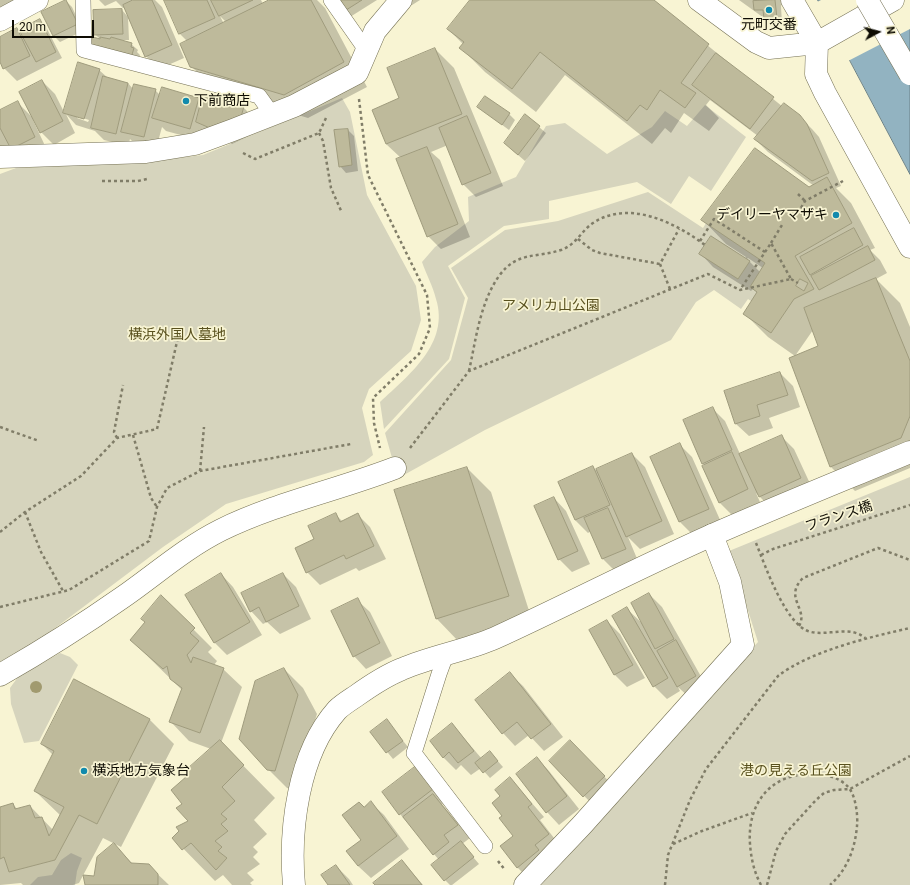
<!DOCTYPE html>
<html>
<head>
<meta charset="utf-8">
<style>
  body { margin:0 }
  #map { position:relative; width:910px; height:885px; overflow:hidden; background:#f8f4d3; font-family:Roboto,sans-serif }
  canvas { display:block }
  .north { position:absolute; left:858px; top:12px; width:40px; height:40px; -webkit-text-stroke:3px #f8f4d3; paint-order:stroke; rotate:83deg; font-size:11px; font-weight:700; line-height:16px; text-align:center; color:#0e0c03 }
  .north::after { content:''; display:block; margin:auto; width:14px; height:18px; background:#0e0c03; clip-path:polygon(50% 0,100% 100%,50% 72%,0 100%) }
  .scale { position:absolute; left:12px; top:20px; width:82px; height:18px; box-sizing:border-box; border:2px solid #0e0c03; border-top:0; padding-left:5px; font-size:12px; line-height:14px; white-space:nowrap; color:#0e0c03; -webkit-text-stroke:3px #f8f4d3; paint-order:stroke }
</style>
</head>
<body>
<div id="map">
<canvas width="910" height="885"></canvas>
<div class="north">N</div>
<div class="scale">20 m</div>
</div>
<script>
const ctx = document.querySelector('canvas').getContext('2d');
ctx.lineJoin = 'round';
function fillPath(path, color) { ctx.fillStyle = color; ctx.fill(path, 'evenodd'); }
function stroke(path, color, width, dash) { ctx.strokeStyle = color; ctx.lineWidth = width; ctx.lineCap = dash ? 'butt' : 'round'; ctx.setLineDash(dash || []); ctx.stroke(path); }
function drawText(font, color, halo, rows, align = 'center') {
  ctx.font = font + ' Roboto,"Noto Sans JP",sans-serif'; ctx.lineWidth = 3.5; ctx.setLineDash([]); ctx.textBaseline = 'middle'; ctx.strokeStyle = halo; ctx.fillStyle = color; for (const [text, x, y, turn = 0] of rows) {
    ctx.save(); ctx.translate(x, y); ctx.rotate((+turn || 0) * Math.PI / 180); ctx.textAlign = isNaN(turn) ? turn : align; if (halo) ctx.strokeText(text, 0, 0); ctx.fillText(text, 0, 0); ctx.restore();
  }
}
fillPath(new Path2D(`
  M342 98 350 112 367 195 416 286 421 320 411 351 369 389 362 408 373 455 364 462 226 504 163 547 42 638 0 662V174L16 168 142 162 203 155Z
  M705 105 746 137 711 191 689 176 671 204 637 182 549 201V219L504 226 448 266 465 298 449 359 384 429 380 402C409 375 450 343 436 299 433 286 426 274 422 262L435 247 469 221 468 197 516 177 546 126 565 123 607 154 652 127 665 111 687 126Z
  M648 192 703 228 715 209 784 239 793 298 778 320 748 299 741 309 714 290 696 302 671 340 485 430 402 476 392 458 385 433 451 360 468 298 451 268 505 230 558 221Z
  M910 477V885H539L758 642 729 551Z
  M60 653 70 657 78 665 39 741 24 743 11 704 10 688 18 677Z
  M71 853 82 858 77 871 75 885H30L38 877 52 875 61 860Z`), '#d6d4bd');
const water = new Path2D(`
  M818 0H910V174Z`);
fillPath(water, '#92b3c1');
stroke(water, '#6a8188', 1);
fillPath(new Path2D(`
  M821 0H910V29L848 61 817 2Z`), '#f8f4d3');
fillPath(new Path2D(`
  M0 0H21L0 25Z
  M99 0H155L162 7 184 58 159 69 146 56 125 8H123L116 1 105 6Z
  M165 0H261L263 4 271 0H317L325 8 367 87 308 118 215 90 191 66 188 42 180 34ZM220 16 227 23 224 24Z
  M337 0H377L350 17Z
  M389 0H420L401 12Z
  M471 0H652L783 107 799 116 812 129 819 137 841 186 836 188 851 203 875 248 870 250 880 260 887 273 876 279 900 303 910 327V468L855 491 831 467 790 359 820 347 813 330 795 356 768 337 744 313 758 293 753 289 751 291 713 267 701 254 745 259 746 257 726 244 703 220 814 186 768 152 755 139 758 136 710 100 706 105 719 118 709 131 684 113 671 133 665 128 652 144 565 75 536 112 485 72 461 48 463 44 448 29ZM748 258 763 268 760 272 747 259Z
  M739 0H785L781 6 782 24 771 25 764 18Z
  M66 1 72 7 83 31 60 42 54 36 42 12Z
  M122 10 128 17 129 40H118L131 44 138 50 137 52 140 55 137 63 101 40 95 34Z
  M39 20 46 27 62 58 17 81 4 68 0 60V38L16 30 24 37Z
  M435 49 454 68 503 186 476 197 463 184 448 145 431 152 440 160 470 237 441 249 428 236 401 158 386 144 400 99Z
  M99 70 108 78 128 83 133 89 155 90 160 95 199 99 202 102 243 107 256 120 253 134 232 144 209 134 203 141 166 131 162 127 156 149 135 144 130 139 128 146 104 140 95 131 76 125 66 114 75 133 54 145 41 132 34 119 33 120 47 150 0 154V111L17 102 33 118 42 81 55 94 64 112ZM77 116 89 120 88 122 77 118Z
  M478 107 509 114 515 120 509 130Z
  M525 115 546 133 525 161 511 149Z
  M348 130 354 136 358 171 346 173 340 166Z
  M780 373 793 386 800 407 769 418 773 428 749 436 736 424 725 392Z
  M712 408 725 421 740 454 781 436 794 449 813 490 772 509 756 493 760 502 732 515 719 502 703 463Z
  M679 444 692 457 721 522 692 534 680 522 651 457Z
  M632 454 645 467 674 534 640 549 628 537 638 561 616 572 603 559 591 531 588 533 575 520 559 482 592 467 596 470Z
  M467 468 491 492 532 620 460 643 437 619Z
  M554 498 566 511 590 564 572 572 559 559Z
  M335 514 343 522 357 514 370 527 386 559 359 571 356 568 320 585 307 572 315 539Z
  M221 574 233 587 262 635 227 655 215 643 186 595Z
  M283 574 296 587 311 619 280 634 267 622 263 624 251 611Z
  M649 594 662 607 708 689 691 699 678 687 680 691 667 699 654 686 627 609 643 624Z
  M161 597 212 648 208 652 217 661 214 665 223 669 242 687 221 743 275 798 254 820 267 834 253 847 258 852 253 857 260 864 247 873 254 880 250 883 252 885H232L223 875 215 881 173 838 190 821 183 804 188 776 211 749 189 741 171 722 182 690 131 640 146 622Z
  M357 600 370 612 392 656 366 669 354 656Z
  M607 621 620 634 645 678 627 687 615 675 590 630Z
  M284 669 303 688 317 714 293 789 287 788 268 769Z
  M510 674 523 686 563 737 544 751 529 735 515 746 503 733Z
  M74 680 150 720 174 744 121 847 103 838 79 883 73 885H23L21 883 0 885V808L13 804 18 810 30 806 53 830 61 816 35 791 53 755 42 744Z
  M387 721 408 747 393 759 371 732Z
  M452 724 482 759H496L503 767 490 778 481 768 471 775 461 765 456 770 443 757Z
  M583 754 617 790 597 809 550 761Z
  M537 758 549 771 579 809 559 825 547 812Z
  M416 768 445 802 442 804 470 838 462 844 479 864 452 885H450L445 880 439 860 400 814Z
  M510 778 544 817 540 820 561 847 530 880 517 867 514 836 503 816 502 797Z
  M371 803 384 815 409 849 371 878 358 866 364 808Z
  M114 845 134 865H148L169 885H86L95 877Z
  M402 861 423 885H376Z
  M336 866 349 879 353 885H329Z`), '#0003');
const building = new Path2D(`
  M66 0 78 24 53 36 41 12Z
  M133 0H152L172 45 145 57 123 5Z
  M164 0H207L215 18 179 34Z
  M211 0H253L219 16Z
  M269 0H311L344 62 284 95 190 67 180 44Z
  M336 0H362L343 12Z
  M470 0H654L709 44 681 83 696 93 685 108 660 90 647 110 640 105 627 121 540 52 512 89 459 48 464 42 447 29Z
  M775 0 777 18 764 19 763 10H754L753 1Z
  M122 9 123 34 94 35 93 10Z
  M40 19 56 52 36 62 19 30Z
  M17 28 30 56 3 69 0 62V37Z
  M93 37 100 39V37L110 39 111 37 132 43 131 47 134 48 131 58 91 47Z
  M435 48 462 114 386 144 372 110 399 98 387 68Z
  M716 53 774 97 750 129 692 85Z
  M78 62 100 69 84 119 63 113Z
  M103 76 128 83 116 134 91 128Z
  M42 80 63 121 40 133 19 92Z
  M134 84 156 89 144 137 121 132Z
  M162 87 199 98 190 129 152 118Z
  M203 95 244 106 240 121 219 132 196 122Z
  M485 96 510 113 502 125 477 107Z
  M18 101 35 137 11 149 0 128V110Z
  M784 103 800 115 807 124 829 173 812 181 754 139Z
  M525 114 540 126 518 155 504 143Z
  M467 116 491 173 462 185 439 128Z
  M348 129 352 165 339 167 334 130Z
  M427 147 458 224 427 237 396 159Z
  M755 148 809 187 827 177 852 223 795 256 814 289 794 299 771 333 743 314 757 292 750 287 765 263 701 220Z
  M854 228 863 245 810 275 800 257Z
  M711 236 750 261 738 279 699 254Z
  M868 246 875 260 819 290 811 276Z
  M876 278 910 361V416L901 438 830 467 789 358 818 346 804 308Z
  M800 279 808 283 804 291 796 286Z
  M780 372 788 395 757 405 760 416 735 424 724 391Z
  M713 407 732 450 702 464 683 420Z
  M782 435 801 478 759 497 739 454Z
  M680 443 709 509 679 522 650 457Z
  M732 452 748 489 719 503 702 466Z
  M632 453 662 521 626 537 596 469Z
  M593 466 610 505 575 520 558 482Z
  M467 467 509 596 436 619 394 490Z
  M554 497 578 551 558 560 534 506Z
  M608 508 626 549 602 559 584 518Z
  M336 513 340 522 358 513 374 546 346 559 344 555 306 573 295 548 314 539 308 526Z
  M221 573 250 622 214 643 185 595Z
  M283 573 299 606 266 622 259 607 250 612 241 593Z
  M649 593 674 639 655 649 631 603Z
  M161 595 195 628 190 633 199 641 187 655 191 663 193 657 224 668 200 733 169 722 182 688 170 679 167 666 163 669 130 640 145 622 141 619Z
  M358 598 380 643 353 657 331 611Z
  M627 607 668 678 653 687 612 616Z
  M607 620 633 665 614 675 589 630Z
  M676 640 696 676 677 687 657 651Z
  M284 668 298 695 275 771 267 770 239 739 255 681Z
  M510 672 551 724 531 739 517 722 502 734 475 700Z
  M74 679 150 719 97 824 79 815 55 860 9 872 4 857 0 859V807L13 803 15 809 30 805 35 818 42 817 49 836 64 807 34 791 54 751 41 744Z
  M387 719 403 741 386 753 370 732Z
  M452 723 474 751 458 763 449 752 443 758 430 741Z
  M220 740 244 765 222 787 235 801 221 814 227 819 221 824 228 831 215 841 222 847 218 851 227 858 216 870 191 843 182 850 172 838 179 831 176 827 188 821 176 808 182 804 171 790 187 776 183 773Z
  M570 740 605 776 583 797 549 761Z
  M490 751 498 761 483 773 475 763Z
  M537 757 567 796 546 813 516 774Z
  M416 766 433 789 399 815 382 792Z
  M510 777 532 804 528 807 549 834 535 845 539 850 517 868 500 846 513 836 499 818 502 816 492 803 500 796 495 790Z
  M433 794 458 825 444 835 449 842 433 855 403 817Z
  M371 801 397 836 358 866 346 851 361 840 342 815 359 802 364 807Z
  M461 841 474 857 444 881 431 865Z
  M114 843 131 863 149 864 158 874V885H85L83 875 94 876 97 857Z
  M402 860 422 885H375L373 883Z
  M336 865 350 885H328L321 875Z`);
fillPath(building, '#beba9b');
stroke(building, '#9f9b7d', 1);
const lane = new Path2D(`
  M83 0 84 50 259 96 272 114
  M331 0 366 50
  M446 655 439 674 414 753 485 846`);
const street = new Path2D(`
  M699 0 756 42 769 48 817 43 792 0
  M0 20 37 0
  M0 157 146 152 195 144 233 130 294 106 357 73 375 31 401 0
  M0 675C42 651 83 625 123 597 156 574 185 548 221 530 276 503 338 490 395 468
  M525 885 582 825 743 645 730 582 712 535`);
const secondary = new Path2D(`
  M893 0 817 43 816 74 825 93 910 247
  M294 885C289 830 298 754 337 710 342 705 350 700 356 696 370 686 387 675 402 669 432 656 465 651 495 638 567 605 638 568 710 536 776 507 843 480 910 452`);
stroke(lane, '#747053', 16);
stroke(street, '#747053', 23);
stroke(secondary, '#747053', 23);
stroke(new Path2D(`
  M359 99 368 175 427 295 430 328 419 354 373 398 374 423 380 448
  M319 133 323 141 331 188 342 213
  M243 153 255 159 319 133 326 118
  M102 181H138L147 179
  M798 194 805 201
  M798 213 805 201 843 181
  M578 239 592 250 600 253 660 264
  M700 241 714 219 765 252
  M771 243 782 225
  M791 279 798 283
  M670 289 660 264 679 229
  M469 371C476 339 480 303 499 276 517 251 537 258 561 250 576 245 582 230 593 223 629 199 676 223 705 245
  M0 427 39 441
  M133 435 151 498 157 507
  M117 438 114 432 123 385
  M410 448 469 371 708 274 740 290 791 279 771 243 740 290
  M200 471 204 427
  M25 512 41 552 63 591
  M0 532 25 512 81 476 117 438 157 429 179 333
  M756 543C765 565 786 627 811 632 829 636 850 625 865 638
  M761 555 773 549 910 505
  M0 607 69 590 149 541 157 507 167 488 200 471 351 444
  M799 626C809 609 783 598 803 578L878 548 910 560
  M673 844 702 831 752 813
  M498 861 505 870
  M665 885 668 855 690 800 706 769 778 676C810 651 870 637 910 628
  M761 885C754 872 751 858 750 844 747 803 771 773 813 774 826 774 841 778 849 788 856 797 858 816 857 826 855 849 847 870 830 885
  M767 885 776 851 785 834 816 800 824 793 834 790 850 789 910 756`), '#807d68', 2.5, [3, 3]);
stroke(lane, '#fff', 15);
stroke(street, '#fff', 22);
stroke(secondary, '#fff', 22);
const highwayBridge = new Path2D(`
  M867 0 910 74`);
stroke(highwayBridge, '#747053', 23, []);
stroke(highwayBridge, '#fff', 22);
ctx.fillStyle = '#a19a6f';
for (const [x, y] of [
  [36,687]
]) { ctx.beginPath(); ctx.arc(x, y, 6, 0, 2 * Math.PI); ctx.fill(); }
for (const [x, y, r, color] of [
  [769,10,4,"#128aad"],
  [186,101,4,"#128aad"],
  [836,215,4,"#128aad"],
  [84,771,4,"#128aad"]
]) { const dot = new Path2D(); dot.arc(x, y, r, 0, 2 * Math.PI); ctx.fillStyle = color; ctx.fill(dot); stroke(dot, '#f8f4d3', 1.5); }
drawText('14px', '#0e0c03', '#f8f4d3', [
  ["元町交番",769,25,"center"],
  ["下前商店",194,101],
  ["デイリーヤマザキ",828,215,"right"],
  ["横浜地方気象台",92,771]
], 'left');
drawText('14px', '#59511e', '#f8f4d3', [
  ["アメリカ山公園",551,306],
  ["横浜外国人墓地",177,335],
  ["港の見える丘公園",796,771]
]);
drawText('14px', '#0e0c03', '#f8f4d3', [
  ["フランス橋",839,517,-18]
]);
</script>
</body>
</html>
